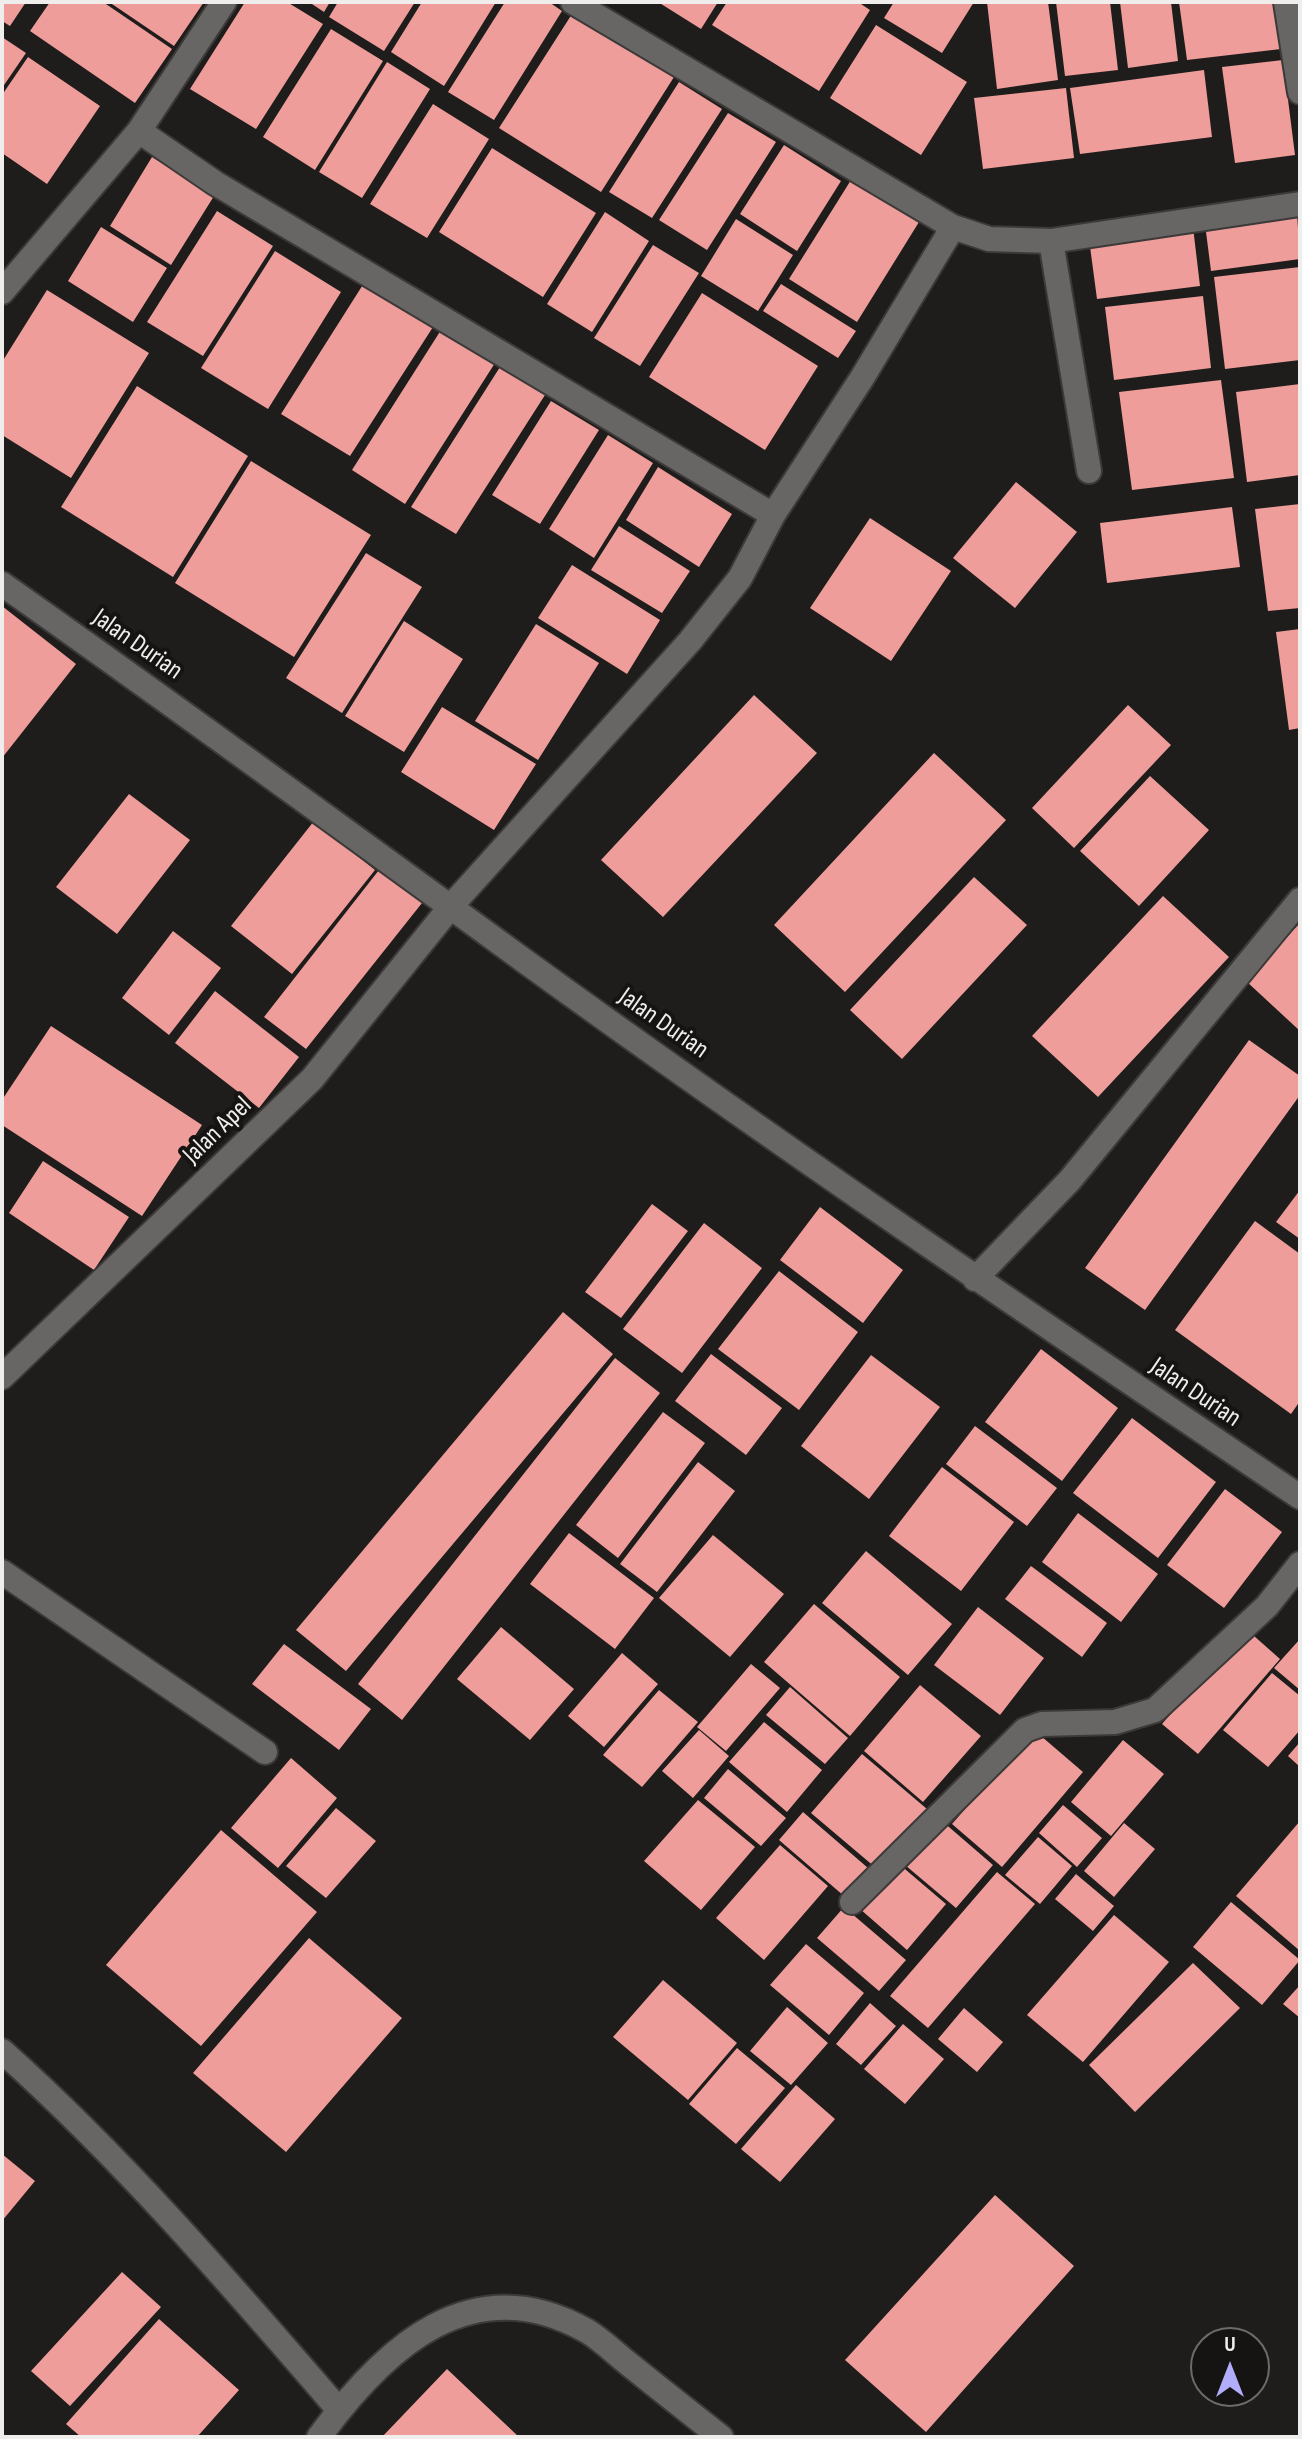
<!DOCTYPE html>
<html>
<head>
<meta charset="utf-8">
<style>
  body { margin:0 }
  #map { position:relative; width:1302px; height:2439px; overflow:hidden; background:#1f1d1b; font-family:"Sofia Sans Condensed",sans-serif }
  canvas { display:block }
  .frame { position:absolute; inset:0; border:4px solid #efeeed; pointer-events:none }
  .north { position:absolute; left:1190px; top:2327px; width:80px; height:80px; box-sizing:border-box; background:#161412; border:2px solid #6d6b6a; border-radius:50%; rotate:0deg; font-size:22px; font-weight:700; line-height:32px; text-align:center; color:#efeeed }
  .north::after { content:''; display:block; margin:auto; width:28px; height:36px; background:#b1adfa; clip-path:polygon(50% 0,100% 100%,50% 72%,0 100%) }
</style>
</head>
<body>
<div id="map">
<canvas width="1302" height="2439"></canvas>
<div class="frame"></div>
<div class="north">U</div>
</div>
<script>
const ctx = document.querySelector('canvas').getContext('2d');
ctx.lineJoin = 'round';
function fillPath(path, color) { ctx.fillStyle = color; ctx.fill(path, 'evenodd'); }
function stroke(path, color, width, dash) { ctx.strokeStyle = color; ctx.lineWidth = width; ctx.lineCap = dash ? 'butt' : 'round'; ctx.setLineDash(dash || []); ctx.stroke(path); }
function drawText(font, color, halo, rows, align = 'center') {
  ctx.font = font + ' "Sofia Sans Condensed",sans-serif'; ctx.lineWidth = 8; ctx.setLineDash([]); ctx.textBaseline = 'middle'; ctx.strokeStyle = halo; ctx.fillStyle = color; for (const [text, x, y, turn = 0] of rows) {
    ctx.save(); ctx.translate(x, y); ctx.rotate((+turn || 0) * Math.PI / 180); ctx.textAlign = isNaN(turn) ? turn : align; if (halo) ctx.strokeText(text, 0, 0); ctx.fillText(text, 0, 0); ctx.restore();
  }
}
fillPath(new Path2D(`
  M2 2H26L10 26 2 21Z
  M50 2H103L172 49 135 103 30 31Z
  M109 2H204L174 46Z
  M245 2H287L323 24 256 129 190 89Z
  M309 2H330L324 12Z
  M338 2H415L384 51 329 17Z
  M422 2H496L444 86 391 52Z
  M505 2H549L562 11 494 120 448 92Z
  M658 2H718L701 29Z
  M727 2H858L870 10 819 91 712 25Z
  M894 2H974L942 53 884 18Z
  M987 2H1048L1058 80 997 89Z
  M1056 2H1110L1118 70 1065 76Z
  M1120 2H1171L1178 61 1128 68Z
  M1179 2H1276L1281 49 1187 60Z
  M572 14 674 77 601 192 499 128Z
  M876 25 967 82 921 155 830 98Z
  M331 29 383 61 315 170 263 137Z
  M2 37 26 53 2 88Z
  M28 57 100 106 47 184 2 153V95Z
  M1283 60 1295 155 1235 163 1222 67Z
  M387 62 430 89 362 198 319 172Z
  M1204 70 1212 137 1080 154 1070 88Z
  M679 82 722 109 652 218 609 192Z
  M1066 88 1074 158 983 169 974 98Z
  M433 104 489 139 427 238 370 204Z
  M728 113 776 142 707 250 659 220Z
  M784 145 841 181 797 251 740 214Z
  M492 148 596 213 543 297 439 232Z
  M152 157 214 196 171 265 110 226Z
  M851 180 919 222 857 322 789 279Z
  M217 211 273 246 203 356 147 322Z
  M605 212 649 241 592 332 547 304Z
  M1297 213 1300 259 1211 271 1205 224Z
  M736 219 793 255 758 311 701 276Z
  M101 227 167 268 133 322 68 281Z
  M1193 227 1200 286 1097 299 1089 239Z
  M653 245 699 273 640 366 594 338Z
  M275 251 341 292 268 409 201 368Z
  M1300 267V360L1225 369 1214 277Z
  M364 283 433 327 350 456 281 414Z
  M781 284 856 331 838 358 763 311Z
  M47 290 149 353 71 478 2 435V362Z
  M702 293 818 366 765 450 649 377Z
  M1203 296 1211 368 1114 380 1105 307Z
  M441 330 495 363 405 504 352 470Z
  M500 367 545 395 456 534 411 507Z
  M1221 380 1234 478 1132 490 1119 392Z
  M1300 384V475L1247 482 1236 392Z
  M137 386 248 456 173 577 61 507Z
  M551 401 599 430 540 524 492 495Z
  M608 435 653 463 594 558 549 529Z
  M251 461 371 535 294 657 175 583Z
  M658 467 732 514 699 567 626 520Z
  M1016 482 1077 532 1015 608 953 558Z
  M1300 504V608L1268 611 1255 509Z
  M1232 507 1240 567 1107 583 1100 523Z
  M870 518 951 571 891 661 810 608Z
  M619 526 690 571 662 613 591 570Z
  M366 553 422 587 342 713 286 678Z
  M572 565 660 620 627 674 538 618Z
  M2 606 76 664 2 758Z
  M404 621 463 659 404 752 345 716Z
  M536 624 599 663 538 760 475 721Z
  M1300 629V728L1289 730 1276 632Z
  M754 695 817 753 663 917 601 860Z
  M1128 705 1171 745 1074 848 1032 808Z
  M442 707 536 764 494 830 401 772Z
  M934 753 1006 820 845 992 774 925Z
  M1150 776 1209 830 1139 906 1080 851Z
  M129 794 190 840 117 934 56 887Z
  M314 821 375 870 292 974 231 926Z
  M379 870 422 903 306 1049 264 1017Z
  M974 877 1027 925 902 1059 850 1010Z
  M1163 896 1229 957 1098 1097 1032 1036Z
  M1300 923V1031L1246 981Z
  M173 931 221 968 169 1035 122 998Z
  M215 991 299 1057 259 1108 175 1043Z
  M51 1026 202 1125 142 1216 2 1125V1100Z
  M1249 1040 1300 1076V1095L1145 1310 1085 1268Z
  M43 1161 129 1217 94 1270 9 1213Z
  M1300 1190V1239L1276 1222Z
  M652 1204 688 1231 621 1318 585 1292Z
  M820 1207 903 1270 863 1323 780 1260Z
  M1255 1221 1300 1254V1401L1291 1414 1175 1330Z
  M704 1223 762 1268 682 1373 623 1329Z
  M779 1271 858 1332 799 1410 718 1349Z
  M563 1312 613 1354 346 1671 296 1630Z
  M1041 1349 1118 1408 1062 1481 985 1422Z
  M711 1354 782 1408 746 1455 675 1401Z
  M871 1355 940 1407 869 1499 801 1446Z
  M615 1358 660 1393 402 1720 358 1684Z
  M663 1412 705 1443 618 1558 576 1525Z
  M1132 1418 1216 1482 1158 1558 1073 1493Z
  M975 1426 1057 1488 1027 1526 946 1464Z
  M698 1462 735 1491 657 1592 620 1564Z
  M942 1467 1014 1522 961 1591 889 1536Z
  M1225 1489 1282 1532 1224 1608 1167 1565Z
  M1078 1513 1158 1574 1121 1622 1042 1562Z
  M569 1533 654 1598 615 1649 530 1584Z
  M713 1535 784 1594 730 1657 659 1598Z
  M866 1551 952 1624 908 1675 822 1603Z
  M1031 1566 1107 1623 1082 1657 1005 1599Z
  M814 1604 900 1677 850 1736 764 1662Z
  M978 1607 1044 1658 1000 1715 934 1665Z
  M501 1627 574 1689 530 1740 457 1679Z
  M1245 1628 1280 1659 1198 1754 1162 1724Z
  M1300 1639V1690L1274 1668Z
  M284 1644 371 1709 339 1750 252 1684Z
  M622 1653 658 1684 604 1747 568 1716Z
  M751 1664 780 1688 726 1751 697 1727Z
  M1272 1673 1300 1696V1730L1268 1767 1223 1730Z
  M920 1685 981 1736 923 1802 864 1751Z
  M790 1687 848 1738 825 1764 766 1715Z
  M659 1690 698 1722 642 1787 603 1755Z
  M764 1722 822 1770 787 1812 729 1762Z
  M699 1730 729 1756 693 1798 662 1771Z
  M1034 1730 1083 1772 1002 1867 952 1824Z
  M1123 1740 1164 1774 1111 1836 1071 1802Z
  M1300 1742V1767L1288 1756Z
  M862 1754 927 1809 876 1868 811 1813Z
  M291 1758 337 1798 278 1868 231 1828Z
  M728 1769 786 1818 761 1846 704 1798Z
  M698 1800 755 1847 701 1910 644 1861Z
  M1063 1805 1102 1838 1077 1867 1039 1833Z
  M336 1808 376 1841 326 1898 286 1866Z
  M803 1812 868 1868 844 1896 779 1840Z
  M942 1821 993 1865 956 1908 905 1865Z
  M1300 1821V1951L1236 1896Z
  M1124 1823 1155 1849 1114 1897 1084 1871Z
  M221 1830 317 1912 201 2046 106 1965Z
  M1038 1837 1072 1866 1040 1904 1005 1875Z
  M780 1845 828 1886 764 1960 716 1918Z
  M899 1864 946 1904 907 1950 860 1909Z
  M997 1872 1035 1904 928 2028 890 1996Z
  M1076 1874 1114 1906 1093 1931 1055 1899Z
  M1231 1902 1300 1960 1262 2005 1193 1947Z
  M844 1907 906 1960 879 1991 817 1938Z
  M1114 1915 1169 1962 1083 2062 1027 2015Z
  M309 1938 402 2018 286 2152 193 2073Z
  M806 1944 864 1993 829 2035 770 1985Z
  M1193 1963 1240 2008 1135 2112 1089 2065Z
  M663 1980 737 2043 688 2100 613 2037Z
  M1300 1985V2018L1283 2004Z
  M870 2003 896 2026 861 2065 836 2044Z
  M787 2007 828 2043 791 2085 750 2051Z
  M964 2008 1003 2042 977 2072 938 2039Z
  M903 2024 944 2059 905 2104 864 2069Z
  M737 2048 785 2088 736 2144 689 2104Z
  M796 2085 835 2119 780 2182 741 2149Z
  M2 2154 35 2181 2 2221Z
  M995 2195 1074 2266 926 2432 845 2360Z
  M122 2272 161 2307 70 2406 31 2371Z
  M159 2319 239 2390 197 2437H81L66 2424Z
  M447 2369 519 2437H382Z`), '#ee9d9a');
const minor = new Path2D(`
  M573 2 953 227 989 239 1051 241
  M1286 2 1300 92
  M139 131 215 183 773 515
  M2 292 139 131 224 2
  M1089 471 1051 241 1300 204
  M2 584C178 708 352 835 526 962 780 1146 1040 1322 1300 1497
  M975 1279 1070 1180 1300 900
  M2 1377 312 1079 452 905 690 641 740 578 773 515 862 378 953 227
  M2 1572 265 1752
  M852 1902 1025 1730 1042 1724 1115 1722 1155 1710 1267 1606 1300 1564
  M2 2051C124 2160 232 2286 339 2410
  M319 2437C385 2347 472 2266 587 2331 602 2340 616 2354 630 2365 660 2389 690 2413 721 2437`);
stroke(minor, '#3c3a39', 28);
stroke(minor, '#686664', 24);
drawText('26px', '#efeeed', '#161412', [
  ["Jalan Durian",137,645,35],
  ["Jalan Durian",663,1024,35],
  ["Jalan Apel",218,1131,-44],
  ["Jalan Durian",1195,1393,34]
]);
</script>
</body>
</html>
